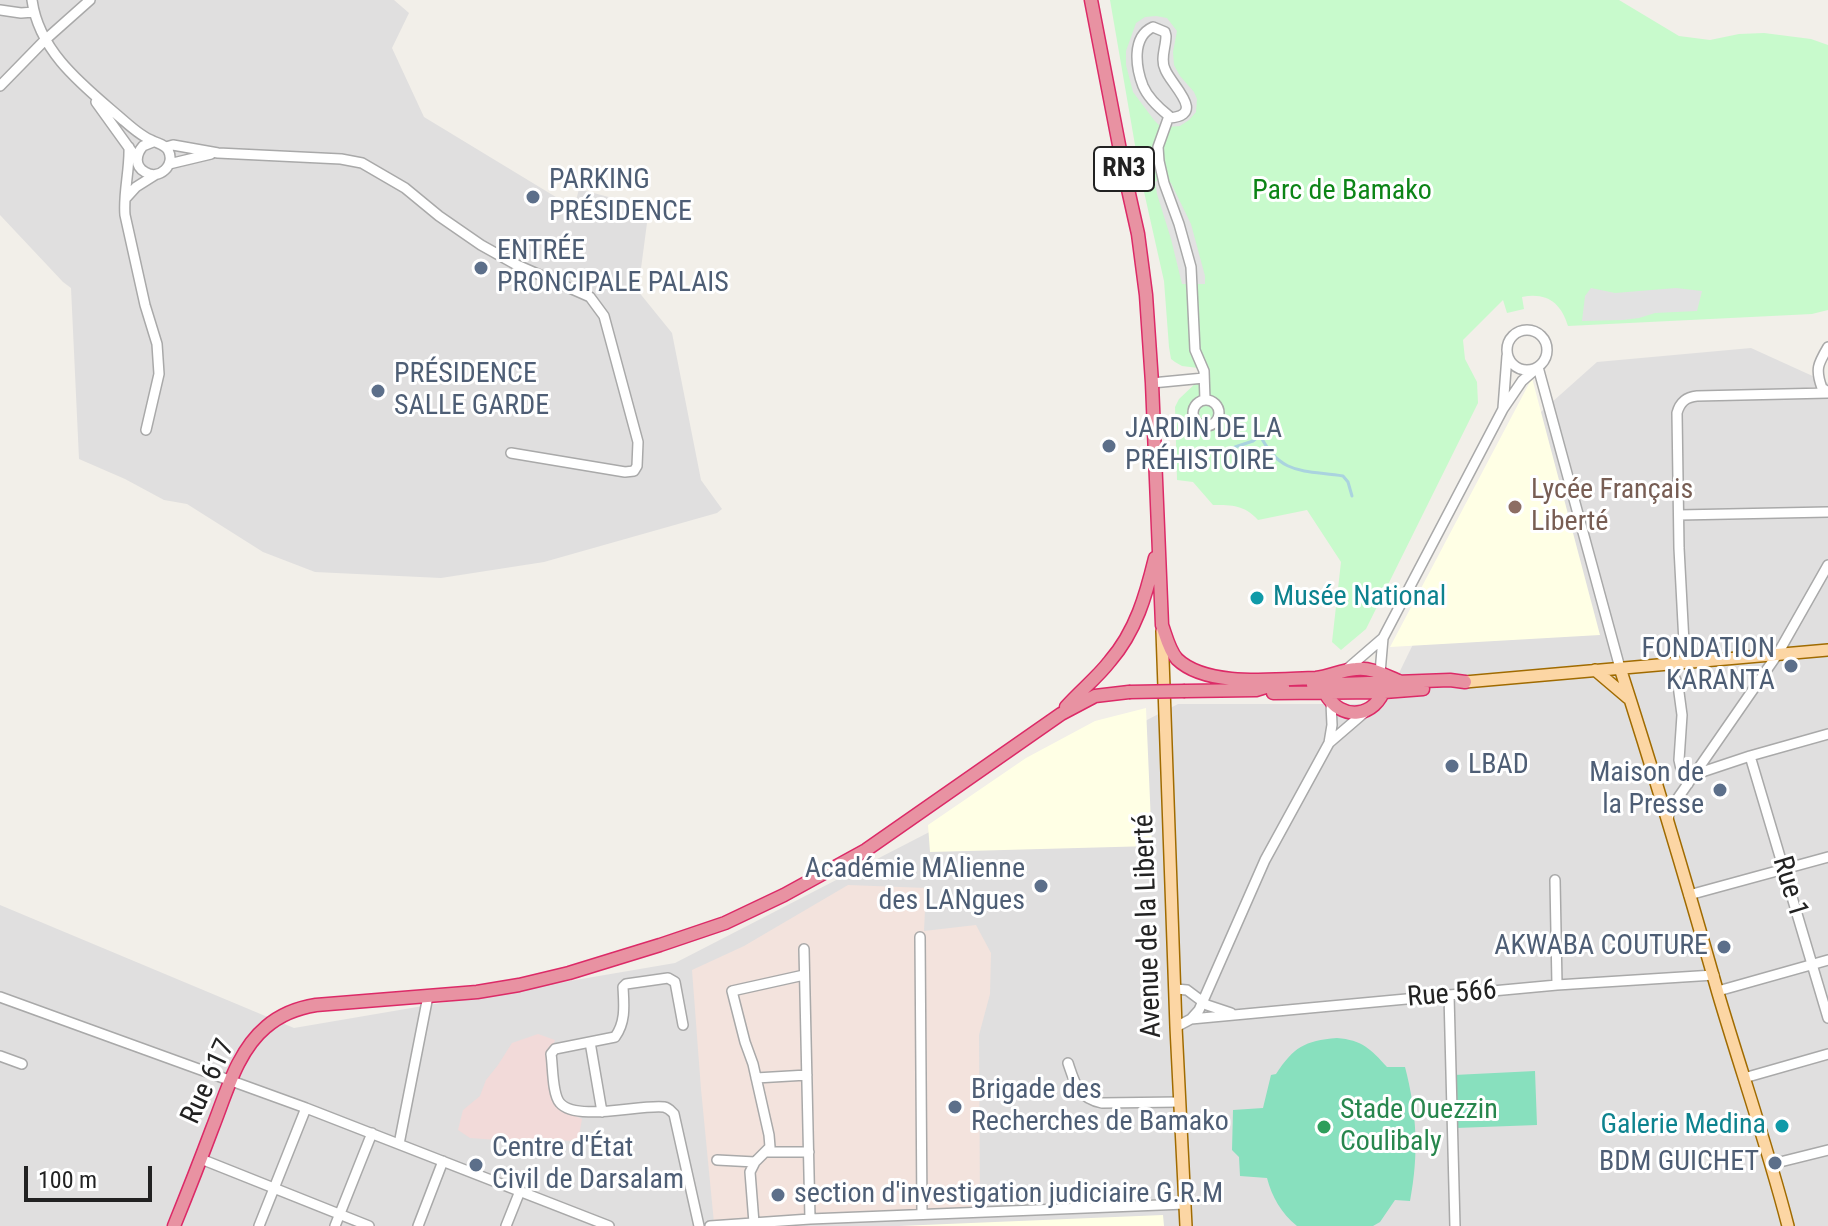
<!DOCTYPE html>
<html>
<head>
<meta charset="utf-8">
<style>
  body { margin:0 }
  #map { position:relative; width:1828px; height:1226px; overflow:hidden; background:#f2efe9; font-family:"Roboto Condensed",sans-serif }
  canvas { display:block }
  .scale { position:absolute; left:24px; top:1166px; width:128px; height:36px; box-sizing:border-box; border:4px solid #222; border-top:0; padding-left:10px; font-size:24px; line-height:28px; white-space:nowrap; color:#222; -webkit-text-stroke:6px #fff; paint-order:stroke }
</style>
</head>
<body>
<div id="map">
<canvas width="1828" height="1226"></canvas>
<div class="scale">100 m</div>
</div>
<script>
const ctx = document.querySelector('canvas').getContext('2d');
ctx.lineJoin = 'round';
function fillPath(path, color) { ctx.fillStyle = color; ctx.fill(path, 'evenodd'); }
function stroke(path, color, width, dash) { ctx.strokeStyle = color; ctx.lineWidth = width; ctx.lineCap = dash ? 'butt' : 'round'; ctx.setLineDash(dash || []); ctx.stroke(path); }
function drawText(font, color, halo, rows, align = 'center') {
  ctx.font = font + ' "Roboto Condensed",sans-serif'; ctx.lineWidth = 6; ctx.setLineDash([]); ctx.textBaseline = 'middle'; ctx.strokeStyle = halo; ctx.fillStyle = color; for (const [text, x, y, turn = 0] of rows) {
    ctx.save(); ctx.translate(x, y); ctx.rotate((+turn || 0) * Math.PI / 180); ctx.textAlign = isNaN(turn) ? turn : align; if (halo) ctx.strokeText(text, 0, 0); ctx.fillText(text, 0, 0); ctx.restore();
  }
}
fillPath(new Path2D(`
  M0 0H394L409 13 392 48 424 117 574 208 579 189 649 208 638 291 672 333 701 480 722 509 717 513 544 562 441 578 315 572 263 552 187 504 164 500 125 479 79 459 71 288 63 282 0 215Z
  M1751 348 1828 383V1226H0V905L294 1028 675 963 1178 704H1384L1514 436 1597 362Z`), '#e0dfdf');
fillPath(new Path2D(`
  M538 1034 555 1040 547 1062 552 1085 557 1107 582 1119 578 1141 515 1139 498 1140 470 1138 458 1130 463 1110 480 1096 486 1080 498 1065 512 1043Z`), '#f2dad9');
fillPath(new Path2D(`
  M1532 378 1600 635 1390 647Z
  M1146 708 1152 846 930 852 928 825 1026 758 1095 721Z
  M1163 1215 1164 1226H899Z`), '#ffffe5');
fillPath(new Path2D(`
  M848 885 926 888 924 931 976 925 991 953 990 994 979 1035 980 1212 714 1223 701 1089 692 970 744 946Z`), '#f3e3dd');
fillPath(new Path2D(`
  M1110 0H1619L1679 36 1710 40 1739 34 1764 33 1811 39 1828 45V310L1812 314 1568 326C1561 303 1547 292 1522 297L1524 309 1507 313 1503 300 1463 340 1465 359 1477 382 1478 403 1366 629 1341 650 1332 642 1341 562 1307 510 1258 520C1244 505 1233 505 1213 505L1193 482 1177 480 1175 407 1179 399 1199 380 1198 368 1182 366 1175 362 1171 359 1169 347 1164 281 1140 174Z`), '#c8facc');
fillPath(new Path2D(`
  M1337 1038C1362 1040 1371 1049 1387 1067H1405C1417 1113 1419 1154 1410 1201L1395 1200 1380 1222 1373 1226H1297C1281 1213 1272 1197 1267 1178L1240 1176 1239 1157 1232 1150 1233 1110 1263 1108 1271 1075 1276 1074C1294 1047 1304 1041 1337 1038Z
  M1535 1071 1537 1125 1456 1128 1454 1075Z`), '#88e0be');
fillPath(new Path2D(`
  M1156 16 1167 18 1177 31 1173 52 1174 65 1180 76 1194 92 1197 99 1196 112 1189 120 1180 126 1168 127 1160 126 1154 120 1133 92 1126 65V51L1136 23 1145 17Z
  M1159 179H1165L1171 183 1191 224 1205 276V284H1182L1171 239 1157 194 1155 182Z
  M1591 288 1615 293 1676 288 1702 291 1697 311 1655 313 1639 318 1623 320 1582 321 1585 296Z`), '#e2e2e2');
stroke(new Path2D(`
  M1235 447 1253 441 1260 435C1280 476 1305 470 1343 476L1348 482 1352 496`), '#aad3df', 3);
const minor = new Path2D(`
  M32 0C39 53 85 87 123 120 131 127 142 137 153 141 159 144 164 144 168 150 176 165 159 181 145 172 134 166 136 154 143 146L153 142
  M0 10 21 13 34 12
  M0 86 45 40 90 0
  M96 102 132 152
  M1169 118C1208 115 1170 84 1165 69 1160 59 1166 47 1166 36L1165 32 1153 27C1131 37 1136 68 1143 86 1148 98 1159 108 1169 116L1158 147 1159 161 1164 183 1179 224 1191 267 1195 350 1204 371 1205 400
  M129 147C130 170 123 193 125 215L145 305 157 344 159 374 146 430
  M166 147 173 145 218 153 341 159 362 163 405 188 439 216 481 245 515 264 590 297 604 316 638 442 637 466 634 471 625 472 511 453
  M169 164 211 154
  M126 198 136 187 155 175
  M1507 350a20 20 0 1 1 40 0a20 20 0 1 1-40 0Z
  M1828 347C1818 364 1815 369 1822 388L1828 392
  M1152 383 1204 378
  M1193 413a13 13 0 1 1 26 0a13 13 0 1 1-26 0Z
  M1503 408 1507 356
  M1679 515 1828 512
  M1685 662 1679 548 1677 413C1680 402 1686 397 1697 396L1828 393
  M1668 663 1678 685 1682 715 1679 760 1681 769 1688 784
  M1346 670 1383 638
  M1380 673 1383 638 1503 409 1522 381 1538 367 1620 668
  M1329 743 1332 725 1331 703
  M1750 756 1828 1018
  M1696 774 1750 756 1828 734
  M1668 819 1671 808 1777 655 1828 565
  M1555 880 1557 985
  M1689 895 1828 857
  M920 937 922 1214
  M804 949 810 1219
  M1176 989 1187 990 1207 1005 1231 1013
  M1718 991 1828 960
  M1449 995 1455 1226
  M0 997 306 1108 609 1226
  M1191 1019 1557 985 1714 975
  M683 1025 675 982 668 978 626 984 623 987C624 1005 626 1022 615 1037L555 1049 551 1054C553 1066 552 1094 560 1103 576 1122 641 1104 664 1107 669 1108 670 1110 674 1114L699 1226
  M1176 1027 1191 1019 1199 1010 1265 860 1329 743 1365 712
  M590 1042 602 1112
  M0 1056 22 1064
  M1068 1063C1075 1084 1078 1098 1102 1103L1180 1102
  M756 1078 807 1075
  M1744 1078 1828 1054
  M399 1144 428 996
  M766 1152H809
  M201 1159 369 1226
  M717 1160 755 1162
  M1772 1164 1828 1150
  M754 1223 750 1172 755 1162 770 1147 769 1135 753 1064 745 1042 732 991 804 975
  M259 1226 306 1108
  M335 1226 372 1133
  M418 1226 443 1161
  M506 1226 520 1191
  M710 1226 810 1219 1185 1204`);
const major = new Path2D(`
  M1162 631 1176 1027 1186 1226
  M1620 668C1655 776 1687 884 1718 993 1741 1071 1768 1148 1788 1226
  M1595 670 1628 698
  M1465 682 1828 650`);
const highway = new Path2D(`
  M1091 0 1125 176 1138 234 1146 295 1152 383 1162 625C1166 636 1169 650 1177 659 1207 688 1277 679 1316 678 1330 676 1342 670 1356 669 1372 667 1386 676 1401 682
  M1313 685 1450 680 1465 682
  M1185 691 1256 690 1269 686H1283
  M1273 693 1384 692 1423 689
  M1325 693C1341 722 1376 718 1385 687
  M1066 707C1080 691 1097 678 1110 661 1136 631 1146 595 1155 558
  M174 1226C187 1194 200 1161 212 1129 226 1094 237 1051 266 1027 281 1014 297 1008 316 1005L477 992 519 985 569 973 660 945 725 923 784 895 866 850 1061 714 1095 696 1129 692`);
stroke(minor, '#a9a9a9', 12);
stroke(major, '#a06b00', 14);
stroke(highway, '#dc2a67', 15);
stroke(minor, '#fff', 9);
stroke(major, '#fcd6a4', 11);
stroke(highway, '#e892a2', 12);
const highwayBridge = new Path2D(`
  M1129 692 1185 691`);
stroke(highwayBridge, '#dc2a67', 15, []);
stroke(highwayBridge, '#e892a2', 12);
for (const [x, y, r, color] of [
  [533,197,8,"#5c6f8a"],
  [481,268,8,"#5c6f8a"],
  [378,391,8,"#5c6f8a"],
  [1109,446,8,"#5c6f8a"],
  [1515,507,8,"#8d6e63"],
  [1257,598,8,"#0f9aa8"],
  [1791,666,8,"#5c6f8a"],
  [1452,766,8,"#5c6f8a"],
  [1720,790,8,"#5c6f8a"],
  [1041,886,8,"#5c6f8a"],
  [1724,947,8,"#5c6f8a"],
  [955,1107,8,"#5c6f8a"],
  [1782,1126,8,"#0f9aa8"],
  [1324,1127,8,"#2e9e5b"],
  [1775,1163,8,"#5c6f8a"],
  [476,1165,8,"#5c6f8a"],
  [778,1195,8,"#5c6f8a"]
]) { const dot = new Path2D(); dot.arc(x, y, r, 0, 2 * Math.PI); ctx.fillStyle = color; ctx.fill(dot); stroke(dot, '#fff', 3); }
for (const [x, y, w] of [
  [1124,169,60]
]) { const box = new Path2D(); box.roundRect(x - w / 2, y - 22, w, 44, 6); ctx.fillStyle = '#fff'; ctx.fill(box); stroke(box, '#222', 2); }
drawText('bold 26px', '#222', null, [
  ["RN3",1124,169]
]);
drawText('28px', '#4e5e75', '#fff', [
  ["PARKING",549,181],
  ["PRÉSIDENCE",549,213],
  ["ENTRÉE",497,252],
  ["PRONCIPALE PALAIS",497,284],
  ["PRÉSIDENCE",394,375],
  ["SALLE GARDE",394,407],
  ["JARDIN DE LA",1125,430],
  ["PRÉHISTOIRE",1125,462],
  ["FONDATION",1775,650,"right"],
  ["KARANTA",1775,682,"right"],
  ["LBAD",1468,766],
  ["Maison de",1704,774,"right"],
  ["la Presse",1704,806,"right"],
  ["Académie MAlienne",1025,870,"right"],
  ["des LANgues",1025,902,"right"],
  ["AKWABA COUTURE",1708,947,"right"],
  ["Brigade des",971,1091],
  ["Recherches de Bamako",971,1123],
  ["Centre d'État",492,1149],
  ["Civil de Darsalam",492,1181],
  ["BDM GUICHET",1759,1163,"right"],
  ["section d'investigation judiciaire G.R.M",794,1195]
], 'left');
drawText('28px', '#0c8416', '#fff', [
  ["Parc de Bamako",1342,192]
]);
drawText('28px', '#785e54', '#fff', [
  ["Lycée Français",1531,491],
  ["Liberté",1531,523]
], 'left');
drawText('28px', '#0d838f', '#fff', [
  ["Musée National",1273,598],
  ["Galerie Medina",1766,1126,"right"]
], 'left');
drawText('28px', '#222', '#fff', [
  ["Rue 1",1789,887,73],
  ["Avenue de la Liberté",1149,926,-92],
  ["Rue 566",1452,995,-5],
  ["Rue 617",209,1082,-65]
]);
drawText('28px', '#27864d', '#fff', [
  ["Stade Ouezzin",1340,1111],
  ["Coulibaly",1340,1143]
], 'left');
</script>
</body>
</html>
